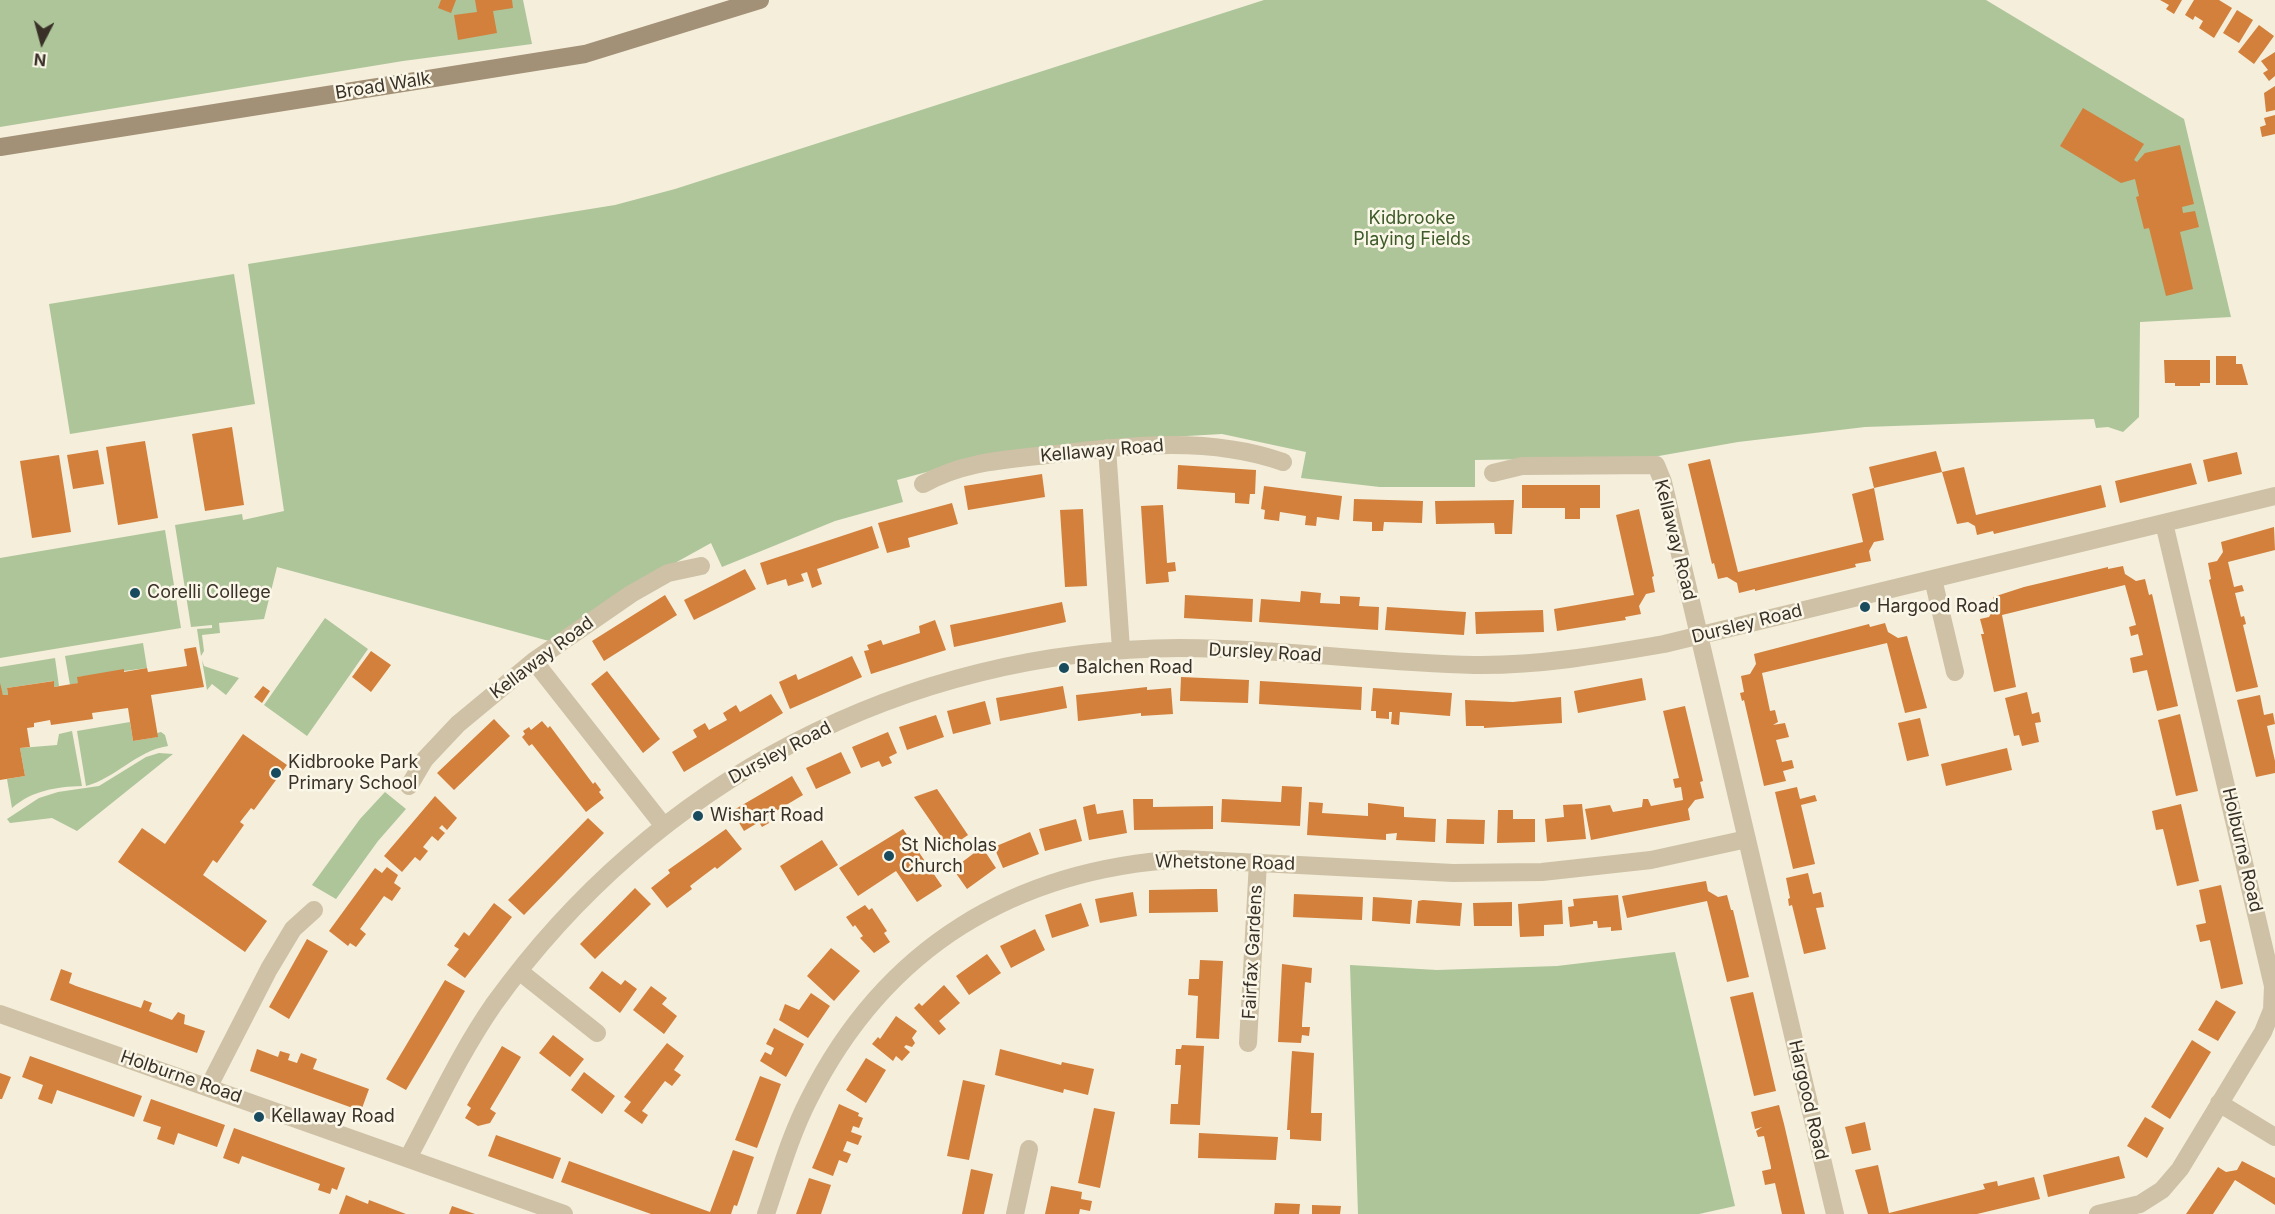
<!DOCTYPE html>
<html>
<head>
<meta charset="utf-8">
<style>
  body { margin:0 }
  #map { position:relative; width:2275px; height:1214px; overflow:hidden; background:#f4eedb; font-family:Inter,sans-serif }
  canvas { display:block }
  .north { position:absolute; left:12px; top:12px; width:60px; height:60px; -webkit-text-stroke:4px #fbf7e8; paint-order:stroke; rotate:186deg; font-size:16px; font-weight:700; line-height:24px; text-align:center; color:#393127 }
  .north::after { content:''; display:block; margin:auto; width:21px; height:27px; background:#393127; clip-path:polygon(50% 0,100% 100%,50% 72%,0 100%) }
</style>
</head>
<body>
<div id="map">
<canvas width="2275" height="1214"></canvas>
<div class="north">N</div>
</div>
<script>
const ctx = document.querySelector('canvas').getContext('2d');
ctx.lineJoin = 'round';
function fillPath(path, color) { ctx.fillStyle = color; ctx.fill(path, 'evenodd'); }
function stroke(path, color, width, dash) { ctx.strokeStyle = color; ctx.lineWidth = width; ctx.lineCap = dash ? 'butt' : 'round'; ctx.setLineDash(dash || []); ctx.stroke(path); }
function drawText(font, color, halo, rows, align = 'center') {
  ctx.font = font + ' Inter,sans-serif'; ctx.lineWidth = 5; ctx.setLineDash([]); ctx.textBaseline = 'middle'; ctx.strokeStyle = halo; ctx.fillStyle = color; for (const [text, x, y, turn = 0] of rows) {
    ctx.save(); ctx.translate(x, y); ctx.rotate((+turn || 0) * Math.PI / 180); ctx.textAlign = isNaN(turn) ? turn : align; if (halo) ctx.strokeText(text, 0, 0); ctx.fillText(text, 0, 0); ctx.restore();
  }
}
fillPath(new Path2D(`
  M0 0H523L532 44 403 61 0 127Z
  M1264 0H1986L2184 119 2231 317 2140 322 2139 417 2123 432 2108 427 2096 428 2094 419 1865 427 1738 442 1653 457 1475 460V487H1380L1301 478 1306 452 1222 434 1169 437 982 457 897 480 903 502 835 521 722 567 711 543 637 584 549 641 277 567 264 619 219 623 220 633 202 635 204 651 201 656 197 629 212 628V625L191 627 175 525 242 514 243 520 284 511 248 264 615 205 675 189Z
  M234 274 255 404 70 434 49 304Z
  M165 530 181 628 0 658V558Z
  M325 618 368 649 307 736 264 705Z
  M143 643 147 668 78 677V683L70 685 65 656Z
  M55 658 59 686 54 687 53 681 7 688 8 695H3L0 686V667Z
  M202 660 204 666 239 678 226 695 212 684 207 690Z
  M130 722 133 741 157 737V733L161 732 165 735 168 746C136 751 116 778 86 786L77 731Z
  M72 731 82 786C56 787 33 790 12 808L7 779 25 776 20 748 57 745 59 734Z
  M159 753 173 754 77 831 52 818 10 823 7 819 39 798 58 792 99 786 146 757Z
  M385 792 406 809 378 841 336 899 312 885 360 819Z
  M1675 952 1735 1206 1699 1214H1358L1350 965 1437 970 1557 966Z`), '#adc599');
fillPath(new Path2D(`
  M441 0H456L451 13 438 8Z
  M475 0H512L513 8 493 11 497 33 458 40 454 15 477 12Z
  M2160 0H2182L2174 14 2166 9 2169 5Z
  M2194 0H2219L2232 8 2214 38 2199 28 2203 21 2195 16 2193 20 2185 15Z
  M2237 10 2253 20 2239 43 2223 33Z
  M2259 25 2274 36 2254 64 2238 52Z
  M2275 52V76L2269 81 2263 73 2268 70 2261 61Z
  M2275 86V110L2266 112 2264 93Z
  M2083 108 2144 144 2134 160 2137 162 2145 153 2180 145 2194 204 2182 207 2183 213 2195 211 2199 227 2180 232 2193 289 2166 296 2149 228 2144 229 2136 197 2139 196 2135 179 2121 183 2060 146Z
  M2275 115V134L2262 137 2260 127 2266 125 2264 118Z
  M2216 356H2236V364H2242L2248 385H2216Z
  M2164 360H2210V383H2200V386H2175V383H2165Z
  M232 427 244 505 205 511 192 434Z
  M145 441 158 518 118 525 106 447Z
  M98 450 104 484 73 489 67 455Z
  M1936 451 1942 472 1874 488 1884 540 1874 542 1869 551 1871 561 1855 564 1856 567 1755 591V589L1739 593 1737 583 1727 577 1718 579 1714 563 1712 564 1688 464 1710 459 1738 572 1863 542 1852 494 1874 488 1869 467Z
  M2237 452 2242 474 2208 482 2203 460Z
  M59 455 71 532 32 538 20 461Z
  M2191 463 2197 484 2120 503 2115 481Z
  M1178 465 1256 470 1255 494H1250L1249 504 1235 503V493L1177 489Z
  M1964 467 1976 515 2101 485 2106 507 1994 534 1993 531 1977 535 1975 526 1968 522 1957 524 1942 472Z
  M1042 474 1045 497 968 510 964 486Z
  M1522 485H1600V508H1580V519H1565V508H1522Z
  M1264 486 1342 496 1339 520 1317 517 1316 526 1305 525 1306 516 1280 512 1279 521 1264 519 1265 510 1261 509Z
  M1354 499 1423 501 1422 523 1384 522 1383 531H1372V522L1353 521Z
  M1514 500 1512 534H1495L1494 523 1436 524 1435 501Z
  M952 503 958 524 908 538 910 547 887 553 878 523Z
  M1163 505 1167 563 1175 562 1176 571 1168 572 1169 582 1146 584 1141 506Z
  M1083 509 1087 586 1065 587 1060 510Z
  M1639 509 1654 576 1652 577 1655 592 1646 594 1639 606 1641 614 1625 617 1626 620 1557 631 1554 609 1634 595 1616 515Z
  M872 526 879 548 817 569 822 584 812 588 807 572 801 574 804 581 788 586 786 579 767 585 760 563Z
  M2274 527 2275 550 2228 562 2234 587 2242 585 2244 591 2235 593 2241 617 2244 616 2246 624 2243 625 2258 687 2236 692 2209 580 2211 579 2208 563 2217 561 2223 552 2221 542Z
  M2123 566 2125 574 2136 581 2145 579 2149 595 2152 594 2178 706 2157 711 2147 670 2133 673 2130 658 2143 655 2138 634 2131 636 2129 627 2136 625 2125 585 2002 615 2016 687 1994 692 1981 634H1984L1980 619 1989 617 1995 607 1993 597 2024 587 2108 567V569Z
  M745 569 756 589 694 620 684 600Z
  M1301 591 1321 593 1320 603 1340 604V596L1360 597 1359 606 1379 607 1378 630 1259 622 1261 599 1300 602Z
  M665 595 677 615 604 661 592 641Z
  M1185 595 1253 599 1252 622 1184 618Z
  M1062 602 1066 622 954 647 950 625Z
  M1387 607 1466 612 1464 635 1385 630Z
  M1543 610 1544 632 1476 634 1475 612Z
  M935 620 946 650 871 674 864 651 869 650 867 645 881 640 883 645 920 633 919 626Z
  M1885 623 1888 632 1898 638 1907 636 1927 708 1905 713 1887 643 1762 673 1770 711 1775 710 1778 722 1773 725 1785 723 1789 737 1776 740 1782 762 1792 760 1794 768 1783 771 1786 781 1764 786 1744 700 1742 701 1740 693 1744 692 1741 676 1750 674 1756 664 1754 654 1869 624 1870 627Z
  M196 647 204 687 151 695 158 737 133 741 128 708 92 713 93 719 51 725 50 720 34 723V727L27 728 30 747 20 748 25 776 0 780V683L3 695H8L7 688 54 681V687L78 683 77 677 124 669V672L147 668 148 672 187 666 184 649Z
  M371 651 391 665 371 692 352 677Z
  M852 656 862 677 790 709 779 682 796 674 798 680Z
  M607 671 660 739 643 753 591 684Z
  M1181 677 1249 680 1248 703 1180 701Z
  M1642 678 1646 700 1578 713 1574 691Z
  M1260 681 1362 687 1361 710 1259 704Z
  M263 686 270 691 262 703 254 697Z
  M1063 686 1067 708 1000 721 996 698Z
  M1147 687V690L1171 688 1173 714 1141 716V713L1078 721 1076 695Z
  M1373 688 1452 693 1450 716 1400 712 1399 725 1391 724 1392 712H1389V719L1376 718V711H1371Z
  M2027 692 2032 714 2039 712 2041 722 2035 723 2039 742 2022 746 2019 735 2014 736 2005 698Z
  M771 694 783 713 684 772 672 752 697 737 693 730 705 723 709 730 727 720 723 713 736 705 740 712Z
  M2260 695 2264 715 2273 713 2275 724 2267 726 2275 761V773L2256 777 2237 700Z
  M1561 697 1562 723 1484 728V726H1466L1465 700 1513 702Z
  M985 701 991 724 953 734 947 711Z
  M1685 706 1703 781 1700 782 1704 798 1695 800 1688 809 1690 820 1591 840 1585 809 1610 805 1613 812 1642 807 1643 799H1648L1651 806 1683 800 1681 787 1675 788 1673 779 1679 778 1663 711Z
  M2180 714 2198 791 2176 796 2158 720Z
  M936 715 944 737 907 750 899 727Z
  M1920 718 1929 756 1907 761 1898 723Z
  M494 719 510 736 454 790 437 773Z
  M542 721 548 728 550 726 593 784 595 782 601 790 599 792 604 798 586 812 532 744 529 746 522 737 525 734 523 731 529 727 531 730Z
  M888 732 897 753 889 757 892 763 882 767 879 761 861 768 852 747Z
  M243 734 287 765 254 810 251 808 240 822 244 825 217 863 213 860 203 875 267 921 245 952 118 862 142 828 165 844Z
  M2007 748 2012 770 1946 786 1941 764Z
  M841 752 851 773 816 789 806 768Z
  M792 776 803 795 766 817 769 823 762 827 759 822 744 831 732 811Z
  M1282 786 1302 787 1300 826 1221 822 1222 799 1281 802Z
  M1797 787 1800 799 1815 795 1817 801 1801 805 1815 864 1793 869 1775 792Z
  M937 789 968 835 949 848 914 797Z
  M435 796 457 818 447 830 442 825 439 828 445 833 438 841 432 836 423 847 428 851 420 861 415 857 402 872 384 856Z
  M1133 799H1153V807L1213 806V829L1134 830Z
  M1309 802 1323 803 1322 813 1368 816V803L1404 807V817L1436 819 1435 842 1396 840 1397 833 1386 834V840L1307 835Z
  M1095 804 1097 814 1123 810 1127 833 1089 840 1083 807Z
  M1582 804 1586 839 1547 842 1545 819 1564 817 1563 805Z
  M2181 804 2199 881 2177 886 2163 829 2156 830 2152 811Z
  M1498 810H1513V819H1535V842L1497 843Z
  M588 818 604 833 524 915 508 900Z
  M1076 819 1082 841 1045 851 1039 829Z
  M1447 819 1485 820 1484 844 1446 843Z
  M726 829 742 849 717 869 715 867 703 876 690 886 692 889 667 908 651 888 670 873 668 870Z
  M903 829 942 886 917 902 896 871 858 896 839 868Z
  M1030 832 1039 854 1003 868 994 847Z
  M822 840 838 865 795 891 780 866Z
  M982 847 996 868 967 889 953 869Z
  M387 867 398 875 394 883 401 888 392 901 384 896 360 929 366 934 356 947 350 943 348 946 329 931 375 868 382 873Z
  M1808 873 1813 894 1821 892 1824 907 1816 908 1826 949 1804 954 1792 905 1789 906 1788 899 1790 898 1786 878Z
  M1706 881 1708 891 1718 897 1727 895 1731 910H1733L1749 977 1727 982 1707 901 1627 918 1622 896Z
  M2221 885 2243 984 2221 989 2210 940 2200 942 2196 925 2206 923 2199 890Z
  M635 888 651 904 595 959 580 944Z
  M1201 889H1217L1218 912 1149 913V890Z
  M1133 892 1137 916 1100 923 1095 899Z
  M1294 894 1363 897 1362 920 1293 917Z
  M1618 895 1622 930 1611 931V927L1598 928 1597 921H1593V924L1570 927 1568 907 1574 906 1573 899Z
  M1373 897 1412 900 1410 924 1372 921Z
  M1423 900 1462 903 1460 926 1416 923 1418 901Z
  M1562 900 1563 924 1544 925V936L1520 937 1518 904Z
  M1512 902V926H1474L1473 903Z
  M494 903 512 917 465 978 447 965 459 949 454 946 464 932 469 936Z
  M1081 903 1089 926 1052 938 1045 915Z
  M865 905 869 910 872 908 887 931 884 933 890 942 874 953 860 938 863 936 855 925 853 927 846 917Z
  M1035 929 1045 950 1011 968 1000 946Z
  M307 939 328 951 289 1019 269 1007Z
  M831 948 860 971 834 1001 807 976Z
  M987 954 1001 973 969 995 956 976Z
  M1200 960 1223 961 1219 1039 1196 1038 1198 996 1188 995 1189 979H1199Z
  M1282 964 1312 968 1311 983 1305 982 1302 1024V1027H1310L1309 1036 1302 1035 1301 1043 1278 1042Z
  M61 969 72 973 69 983 76 986 141 1008 144 1000 152 1003 149 1011 172 1020 178 1012 185 1015 184 1024 205 1031 197 1053 50 1000Z
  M602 971 621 985 625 980 637 989 620 1013 589 988Z
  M445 980 465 991 406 1090 386 1079Z
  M944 985 960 1003 939 1021 946 1029 939 1035 914 1008 919 1003 922 1006Z
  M651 986 667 998 662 1004 677 1016 664 1034 633 1010Z
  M1753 992 1776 1091 1754 1096 1730 997Z
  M811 993 830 1006 808 1038 779 1020 785 1004 799 1010Z
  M2216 1000 2236 1012 2218 1041 2198 1030Z
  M896 1016 917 1031 912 1038 915 1043 912 1047 906 1045 904 1047 910 1052 902 1061 896 1056 893 1061 872 1044 878 1037 880 1039Z
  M774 1028 804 1044 786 1077 760 1061 765 1052 771 1055 774 1048 766 1044Z
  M553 1035 584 1059 570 1077 539 1053Z
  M2192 1040 2211 1052 2170 1119 2151 1107Z
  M667 1043 684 1056 674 1070 681 1075 672 1086 665 1081 642 1111 648 1115 642 1124 624 1111 631 1102 624 1097Z
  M1182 1045 1204 1046 1200 1125 1170 1124 1171 1104H1178L1181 1065H1175L1176 1049H1181Z
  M502 1046 521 1057 490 1109 496 1113 490 1123 478 1126 465 1118 471 1108 467 1105Z
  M257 1049 278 1057 280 1051 290 1054 288 1060 297 1063 301 1053 317 1059 313 1069 369 1089 361 1111 250 1071Z
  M1000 1049 1061 1065 1062 1062 1094 1069 1088 1095 1064 1089 1063 1093 995 1075Z
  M1292 1051 1314 1053 1311 1113H1322L1321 1141 1290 1139V1130H1287Z
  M30 1056 142 1096 134 1117 57 1090 52 1104 38 1099 43 1085 22 1077Z
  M866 1058 886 1070 866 1103 846 1090Z
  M584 1072 615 1096 602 1114 571 1090Z
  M0 1073 11 1077 2 1099H0Z
  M760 1076 781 1084 757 1148 735 1140Z
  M963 1080 985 1085 969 1160 947 1156Z
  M151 1099 225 1125 217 1147 178 1133 174 1145 157 1139 161 1127 143 1121Z
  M839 1104 859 1113 858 1116 863 1118 859 1128 853 1126 851 1132 862 1136 858 1145 847 1141 843 1151 851 1154 847 1163 839 1160 833 1176 812 1168Z
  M1779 1105 1784 1124 1805 1214H1782L1775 1183 1765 1185 1762 1171 1771 1169V1167L1764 1136 1758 1137 1756 1131 1762 1127 1755 1129 1751 1112Z
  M1094 1108 1115 1112 1100 1188 1078 1183Z
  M2145 1117 2164 1128 2147 1158 2127 1146Z
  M1865 1122 1871 1150 1852 1154 1845 1127Z
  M234 1128 345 1168 337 1190 332 1188 330 1194 318 1190 320 1184 242 1156 239 1164 223 1158Z
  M1199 1133 1278 1137 1276 1160 1198 1158Z
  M496 1135 561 1158 553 1179 488 1156Z
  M733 1150 754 1157 737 1206 734 1205 731 1214H651L561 1182 569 1161 710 1212Z
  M2119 1156 2125 1178 2048 1197 2043 1175Z
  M2242 1161 2275 1178V1205L2235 1180 2213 1214H2186L2218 1167 2226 1172 2237 1170Z
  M1878 1165 1889 1213 1985 1189 1983 1184 1997 1181 1998 1186 2034 1177 2040 1199 1977 1214H1868L1855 1170Z
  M971 1169 993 1174 984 1214H962Z
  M809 1178 831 1185 821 1214H796Z
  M1051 1186 1082 1192 1081 1199 1092 1201 1090 1211 1080 1209 1079 1214H1045Z
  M346 1195 368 1204 369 1200 406 1214H339Z
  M1275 1203 1300 1204 1299 1214H1274Z
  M1312 1205 1341 1206 1340 1214H1312Z
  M452 1206 475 1214H449Z`), '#d2803c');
stroke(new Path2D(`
  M1107 448 1121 649
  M1493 473 1522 466 1656 465 1663 482 1835 1214
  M923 484C963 462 1002 460 1047 455 1125 446 1207 435 1283 462
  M1933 579 1955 672
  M534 661 663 825
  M409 786 425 759 458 724 534 661 631 594 668 573 701 566
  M519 971 597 1033
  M0 1014 564 1214
  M1248 1043 1258 862
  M209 1086 269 969 293 929 314 910
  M2219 1103 2275 1137
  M408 1158C436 1106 460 1053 494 1004 654 781 905 649 1180 648 1278 648 1376 663 1474 665 1538 666 1601 655 1664 644L2275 496
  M766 1214C779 1176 790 1136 809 1099 885 947 1015 869 1183 859L1453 873 1542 872 1651 860 1747 839
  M1015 1214 1029 1149
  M2098 1214 2140 1204 2162 1190 2180 1169 2263 1032 2272 1010 2273 986 2164 523`), '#cec1a6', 18);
stroke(new Path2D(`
  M0 147 585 54 760 0`), '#a29077', 18);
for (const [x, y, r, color] of [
  [135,593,6,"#194b5f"],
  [1865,607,6,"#194b5f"],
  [1064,668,6,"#194b5f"],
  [276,773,6,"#194b5f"],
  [698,816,6,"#194b5f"],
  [889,856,6,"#194b5f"],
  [259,1117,6,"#194b5f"]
]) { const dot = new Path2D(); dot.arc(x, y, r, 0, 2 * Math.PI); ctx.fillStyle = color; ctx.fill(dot); stroke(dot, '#fbf7e8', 2); }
drawText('18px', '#393127', '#fbf7e8', [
  ["Broad Walk",383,86,-9],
  ["Kellaway Road",1102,451,-5],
  ["Kellaway Road",1675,540,76],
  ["Dursley Road",1747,624,-14],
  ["Dursley Road",1265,653,3],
  ["Kellaway Road",542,658,-37],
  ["Dursley Road",780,753,-28],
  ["Holburne Road",2242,850,77],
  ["Whetstone Road",1225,863,1],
  ["Fairfax Gardens",1253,952,-87],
  ["Holburne Road",181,1077,19],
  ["Hargood Road",1808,1100,77]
]);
drawText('18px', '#3d5a29', '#fbf7e8', [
  ["Kidbrooke",1412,219],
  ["Playing Fields",1412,240]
]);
drawText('18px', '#393127', '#fbf7e8', [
  ["Corelli College",147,593],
  ["Hargood Road",1877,607],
  ["Balchen Road",1076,668],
  ["Kidbrooke Park",288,763],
  ["Primary School",288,784],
  ["Wishart Road",710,816],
  ["St Nicholas",901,846],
  ["Church",901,867],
  ["Kellaway Road",271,1117]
], 'left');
</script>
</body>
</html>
